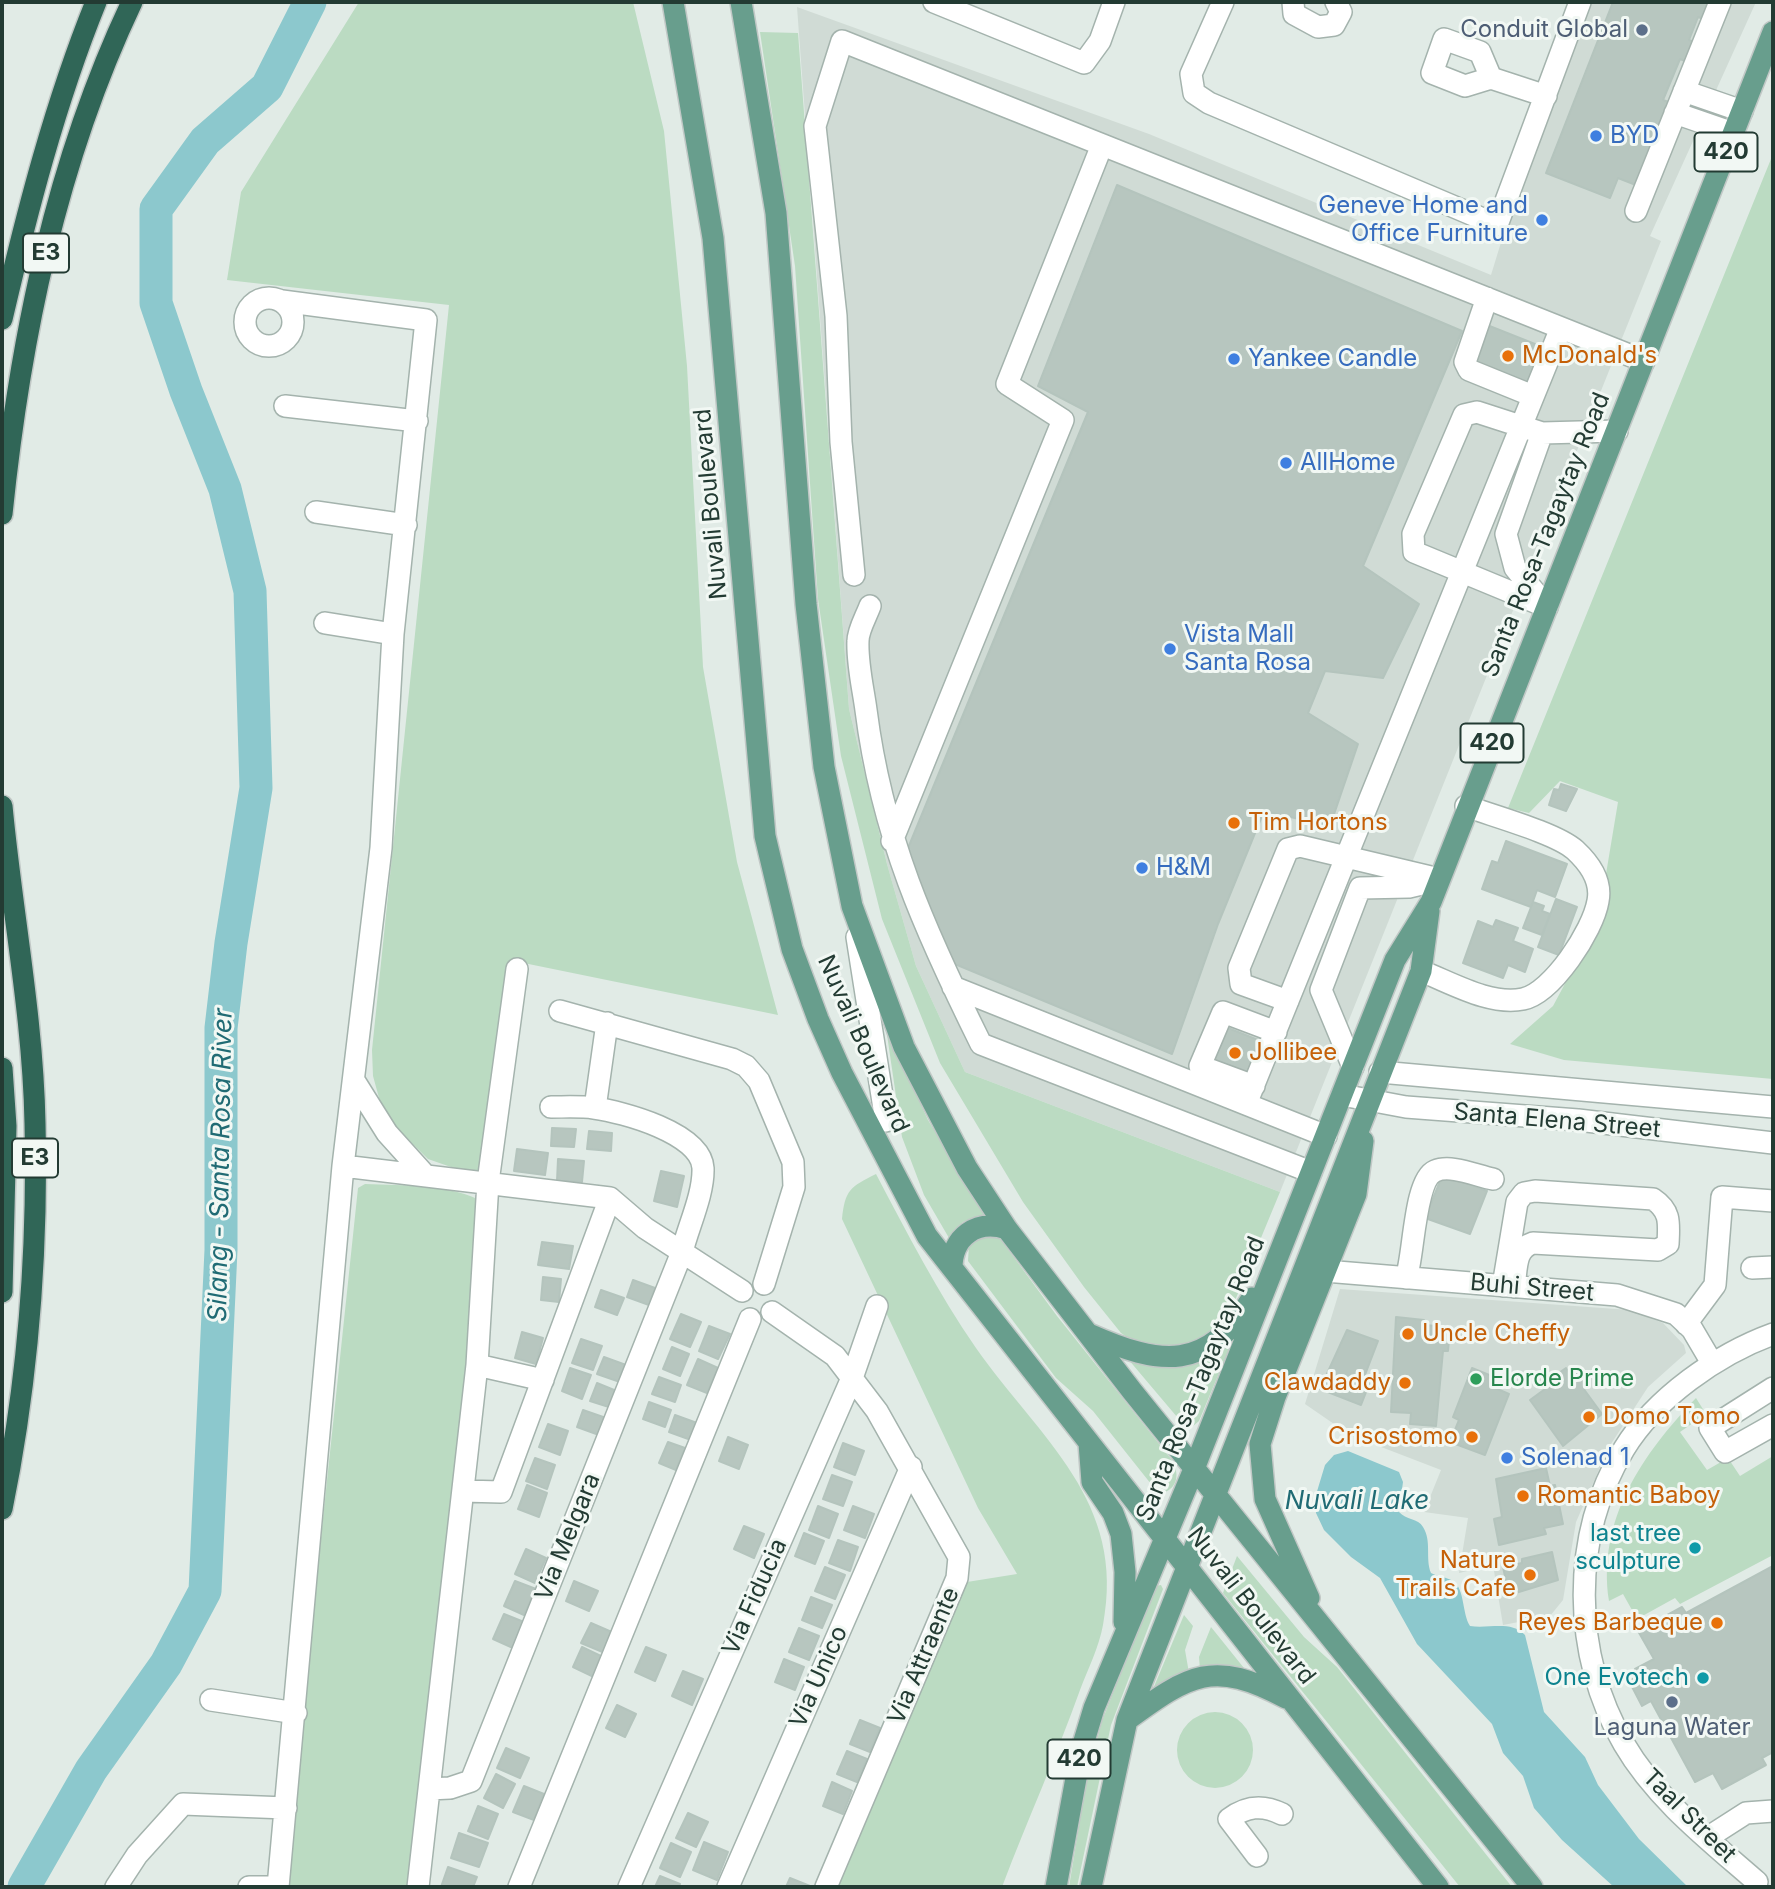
<!DOCTYPE html>
<html>
<head>
<meta charset="utf-8">
<style>
  body { margin:0 }
  #map { position:relative; width:1775px; height:1889px; overflow:hidden; background:#e1ebe6; font-family:Inter,sans-serif }
  canvas { display:block }
  .frame { position:absolute; inset:0; border:4px solid #233b33; pointer-events:none }
</style>
</head>
<body>
<div id="map">
<canvas width="1775" height="1889"></canvas>
<div class="frame"></div>
</div>
<script>
const ctx = document.querySelector('canvas').getContext('2d');
ctx.lineJoin = 'round';
function fillPath(path, color) { ctx.fillStyle = color; ctx.fill(path, 'evenodd'); }
function stroke(path, color, width, dash) { ctx.strokeStyle = color; ctx.lineWidth = width; ctx.lineCap = dash ? 'butt' : 'round'; ctx.setLineDash(dash || []); ctx.stroke(path); }
function drawText(font, color, halo, rows, align = 'center') {
  ctx.font = font + ' Inter,sans-serif'; ctx.lineWidth = 6; ctx.setLineDash([]); ctx.textBaseline = 'middle'; ctx.strokeStyle = halo; ctx.fillStyle = color; for (const [text, x, y, turn = 0] of rows) {
    ctx.save(); ctx.translate(x, y); ctx.rotate((+turn || 0) * Math.PI / 180); ctx.textAlign = isNaN(turn) ? turn : align; if (halo) ctx.strokeText(text, 0, 0); ctx.fillText(text, 0, 0); ctx.restore();
  }
}
fillPath(new Path2D(`
  M1589 2H1756L1650 236 1661 241 1280 1192 965 1072 916 966 887 864 849 709 797 7 1149 134 1491 275 1518 187Z
  M1340 1289 1630 1310 1663 1323 1684 1345 1686 1353 1648 1387 1609 1447 1576 1522 1563 1600 1550 1616 1503 1625 1493 1565 1459 1573 1468 1518 1424 1512 1441 1470 1350 1435 1305 1404Z`), '#d0dbd5');
fillPath(new Path2D(`
  M359 2H633L664 131 687 366 703 667 737 862 778 1015 509 960 489 1155 483 1170 471 1174 428 1159 384 1116 373 1076 372 1050 449 305 227 280 241 192Z
  M760 32 798 33 849 709 887 864 916 966 965 1072 1280 1192 1229 1315 1222 1325 1184 1350 1131 1340 1121 1333 1084 1287 1023 1202 940 1063 882 919 841 756 818 599 795 266Z
  M1773 154V1079L1564 1060 1510 1044 1553 1006 1598 922 1618 802 1560 781 1529 813 1508 808Z
  M886 1028 928 1120 986 1216 963 1222 949 1238 924 1195 902 1137Z
  M876 1174C907 1233 938 1293 976 1348 1040 1439 1127 1501 1103 1625 1099 1647 1088 1669 1080 1690 1056 1757 1027 1821 1002 1887H838L967 1582 1017 1574 978 1508 842 1219C845 1190 850 1187 876 1174Z
  M365 1184C403 1186 451 1183 485 1203L409 1887H284L358 1188Z
  M981 1237H999L1057 1316 1172 1460C1179 1473 1179 1487 1163 1493L1155 1489 1093 1411 1056 1378 968 1261 969 1245Z
  M1232 1342 1199 1421 1192 1427 1183 1424 1128 1359C1169 1372 1197 1368 1232 1342Z
  M1696 1398 1706 1414 1680 1432 1707 1470 1728 1458 1740 1476 1773 1456V1555L1680 1604 1675 1598 1637 1619 1623 1594 1609 1601C1597 1519 1642 1455 1696 1398Z
  M1237 1556 1304 1637 1337 1667 1512 1887H1460L1223 1593Z
  M1161 1585 1163 1589 1111 1725 1077 1887H1069L1086 1783 1102 1721 1155 1586Z
  M1184 1615 1193 1626 1185 1650 1189 1673 1153 1689Z
  M1211 1627 1252 1678 1200 1670 1199 1657Z
  M1177 1750a38 38 0 1 1 76 0a38 38 0 1 1-76 0Z`), '#bbdbc2');
fillPath(new Path2D(`
  M1348 1451 1399 1472 1403 1482 1399 1512C1406 1520 1418 1518 1423 1527 1432 1541 1425 1558 1431 1573 1438 1577 1447 1577 1453 1581 1465 1589 1462 1614 1470 1626 1489 1629 1511 1620 1525 1635L1544 1712 1585 1757 1598 1785 1639 1839 1688 1887H1614L1562 1840 1534 1808 1523 1776 1503 1753 1492 1724 1417 1644 1380 1578 1351 1557 1324 1530 1316 1513 1315 1498 1325 1465 1334 1455Z`), '#8cc8cd');
stroke(new Path2D(`
  M24 1887 91 1770 166 1664 205 1591 221 1250V1028L231 943 256 788 250 591 225 489 186 391 156 303V209L205 141 267 87 310 2`), '#8cc8cd', 33);
const building = new Path2D(`
  M1613 2H1710L1704 19 1698 17 1689 40 1697 43 1690 63 1680 59 1663 100 1674 104 1641 187 1618 178 1610 198 1546 173Z
  M1117 185 1462 331 1363 566 1419 604 1383 678 1325 671 1308 713 1358 744 1330 826 1264 811 1218 924 1172 1054 950 962 906 853 1088 412 1038 386Z
  M1487 325 1545 348 1529 388 1470 365Z
  M1561 784 1577 789 1566 811 1549 805 1554 789 1559 790Z
  M1506 841 1567 864 1555 897 1537 890 1531 907 1482 889 1492 861 1498 863Z
  M1556 899 1577 907 1559 955 1538 947Z
  M1533 902 1544 906 1542 911 1550 914 1542 935 1523 928Z
  M1496 920 1518 928 1513 941 1533 949 1525 972 1508 965 1503 978 1463 963 1478 921 1493 927Z
  M1223 1026 1263 1042 1247 1080 1207 1064Z
  M552 1128 576 1129 574 1147 551 1146Z
  M589 1131 612 1133 611 1151 587 1149Z
  M517 1149 548 1153 545 1175 514 1171Z
  M558 1159 584 1161 582 1182 557 1181Z
  M661 1171 684 1176 677 1207 654 1201Z
  M1443 1174 1487 1191 1470 1234 1425 1218Z
  M542 1242 573 1246 569 1269 538 1265Z
  M543 1277 561 1279 559 1302 541 1300Z
  M633 1280 655 1288 649 1305 627 1297Z
  M601 1290 624 1298 617 1315 595 1307Z
  M681 1314 701 1322 690 1347 670 1339Z
  M1396 1317 1424 1320V1325L1450 1327 1448 1351H1443L1436 1426 1410 1424 1411 1413 1391 1412Z
  M709 1326 730 1334 718 1359 699 1351Z
  M1347 1330 1378 1341 1363 1380 1370 1382 1361 1405 1320 1389Z
  M522 1332 543 1338 536 1364 515 1358Z
  M581 1339 602 1346 593 1370 572 1363Z
  M672 1347 689 1354 680 1376 663 1369Z
  M604 1357 626 1365 620 1382 597 1374Z
  M698 1359 718 1368 707 1393 687 1385Z
  M1575 1366 1588 1384 1583 1388 1602 1414 1563 1446 1530 1400 1556 1381 1553 1377 1566 1368 1568 1371Z
  M570 1368 591 1375 582 1399 562 1391Z
  M1472 1368 1499 1379 1495 1388 1509 1394 1485 1455 1450 1442 1459 1420 1453 1417Z
  M659 1377 681 1385 675 1402 652 1394Z
  M597 1383 619 1392 612 1408 590 1401Z
  M649 1402 671 1410 665 1427 643 1419Z
  M583 1410 606 1418 599 1435 577 1427Z
  M675 1415 697 1423 691 1440 669 1432Z
  M548 1424 568 1431 560 1455 539 1447Z
  M728 1437 748 1445 739 1469 719 1461Z
  M668 1442 685 1448 676 1470 659 1463Z
  M843 1443 864 1451 855 1475 834 1467Z
  M535 1458 555 1465 547 1489 526 1481Z
  M1546 1468 1550 1486 1555 1485 1563 1524 1544 1528 1546 1534 1499 1545 1494 1519 1502 1517 1496 1479Z
  M832 1475 852 1482 843 1506 823 1499Z
  M527 1485 547 1493 539 1517 518 1509Z
  M818 1506 838 1514 829 1538 809 1530Z
  M853 1506 874 1514 865 1538 844 1530Z
  M744 1526 764 1534 754 1558 734 1549Z
  M804 1533 824 1541 815 1564 795 1556Z
  M838 1540 858 1547 850 1571 829 1563Z
  M526 1549 546 1558 535 1583 515 1574Z
  M1552 1552 1558 1580 1509 1595 1503 1567 1522 1563V1559Z
  M1773 1566V1752L1762 1758 1766 1765 1722 1789 1713 1773 1695 1782 1651 1701 1642 1706 1629 1681 1638 1676 1635 1669 1654 1659 1638 1631 1682 1607 1686 1613Z
  M825 1567 845 1575 835 1599 815 1591Z
  M515 1581 536 1589 524 1615 504 1606Z
  M574 1581 598 1591 589 1611 566 1601Z
  M811 1597 832 1605 822 1628 802 1620Z
  M504 1614 524 1622 513 1648 493 1639Z
  M591 1623 614 1633 605 1653 581 1643Z
  M799 1628 819 1636 809 1660 789 1652Z
  M582 1647 605 1658 596 1678 573 1667Z
  M646 1647 666 1655 655 1681 635 1672Z
  M784 1659 804 1667 795 1690 775 1682Z
  M683 1671 703 1679 692 1705 672 1696Z
  M617 1705 636 1714 625 1737 606 1728Z
  M860 1720 880 1728 870 1752 850 1744Z
  M506 1748 529 1758 520 1778 497 1768Z
  M847 1751 867 1759 857 1782 837 1774Z
  M496 1774 515 1784 503 1808 484 1798Z
  M832 1782 852 1791 843 1814 823 1806Z
  M524 1786 544 1794 534 1820 513 1812Z
  M478 1806 498 1814 488 1839 468 1831Z
  M688 1813 708 1822 696 1847 676 1838Z
  M459 1833 488 1843 479 1867 451 1858Z
  M704 1842 728 1852 717 1880 693 1870Z
  M671 1843 691 1852 680 1877 660 1868Z
  M448 1867 477 1877 473 1887H441Z
  M660 1876 680 1884 679 1887H655Z
  M790 1878 810 1886 809 1887H786Z`);
fillPath(building, '#b7c6bf');
stroke(building, '#b4c4bd', 2);
const minor = new Path2D(`
  M934 2 1084 63 1100 41 1114 2
  M1223 2 1191 74 1194 93 1209 103 1497 225 1580 2
  M1293 2 1294 14 1318 27 1334 25 1341 12 1336 2
  M1444 39 1480 52 1491 78 1465 86 1432 73Z
  M1491 78 1546 96
  M1684 91 1742 111
  M1675 113 1733 133
  M1636 211 1720 2
  M245 322a24 24 0 1 1 48 0a24 24 0 1 1-48 0Z
  M1487 298 1465 362 1469 370 1533 396
  M285 406 417 421
  M1542 433 1506 534 1515 568 1547 607
  M316 512 406 525
  M854 575 841 442 836 316 815 126 842 41 1644 361
  M870 606C866 617 858 630 858 641 857 663 863 688 866 710 882 836 925 931 981 1044L1311 1172
  M1547 607 1414 552 1413 534 1464 415 1477 412 1542 433 1617 431
  M325 623 393 634
  M892 841 1063 420 1007 384 1102 145
  M857 937 886 1121
  M1421 971C1450 982 1490 1006 1523 999 1552 993 1593 931 1598 901 1602 881 1589 863 1575 850 1556 833 1493 816 1466 806
  M953 987 1326 1136
  M1288 1001 1241 984 1239 968 1288 849 1300 846 1439 879
  M560 1011 732 1059 746 1066 759 1081 793 1162 794 1187 764 1284
  M1353 1067 1321 990 1360 888 1409 887 1434 881
  M1380 1072 1773 1107
  M355 1082 387 1133 424 1174
  M1254 1086 1200 1066 1223 1012 1276 1032
  M1342 1095 1406 1107 1578 1120 1773 1143
  M1246 1104 1561 328
  M595 1108 607 1023
  M343 1166 610 1198 645 1228 742 1291
  M1752 1268 1773 1267
  M1325 1271 1617 1295 1676 1314 1692 1329 1712 1363
  M1406 1278C1414 1257 1414 1180 1435 1171 1451 1164 1477 1176 1493 1179
  M1503 1286 1517 1202 1524 1193 1535 1191 1653 1199C1671 1211 1669 1223 1668 1244L1658 1250 1533 1243C1514 1249 1517 1269 1514 1287
  M772 1312 835 1356 877 1411 959 1557 957 1578 826 1887
  M1686 1324 1715 1285 1722 1197 1773 1201
  M477 1365 543 1380
  M1773 1388 1710 1428 1725 1452 1773 1425
  M463 1491 501 1492 610 1198
  M211 1700 296 1713
  M429 1789 450 1788 471 1781 682 1252C688 1227 704 1194 703 1168 701 1133 623 1112 594 1108 580 1106 565 1107 551 1107
  M1707 1838 1746 1813 1773 1811
  M1257 1856 1229 1819C1246 1806 1262 1804 1282 1814
  M1757 1882C1709 1840 1656 1799 1624 1744 1572 1655 1570 1537 1624 1449 1655 1398 1718 1354 1773 1334
  M116 1887 137 1855 183 1804 286 1808
  M249 1887H271
  M278 1887 343 1166 381 848 393 634 426 320 282 301
  M418 1887 477 1365 488 1182 517 969
  M519 1887 750 1319
  M629 1887 852 1378 877 1306
  M728 1887 911 1467`);
const major = new Path2D(`
  M673 2 713 238 765 836 792 949 818 1019 842 1073 927 1236 1438 1887
  M741 2 776 213 806 604 824 767 852 906 904 1047 967 1168 1007 1229 1132 1391 1532 1887
  M952 1268C952 1237 976 1219 1007 1229
  M1089 1334C1161 1366 1207 1372 1252 1298
  M1089 1443 1092 1482 1113 1513 1121 1534 1125 1572 1124 1622
  M1309 1598 1265 1499 1260 1444 1275 1397 1356 1194 1363 1141
  M1127 1720C1190 1674 1213 1659 1286 1698
  M1056 1887 1081 1751 1094 1708 1194 1469 1395 960 1431 902 1773 32
  M1091 1887 1127 1720 1421 971 1429 911`);
const highway = new Path2D(`
  M2 319C27 212 55 103 96 2
  M2 514C20 339 56 162 132 2
  M2 806C12 912 33 1017 35 1123 38 1253 28 1382 2 1509
  M2 1068 6 1126 2 1292`);
stroke(minor, '#a4b3ad', 24);
stroke(major, '#c1c8c6', 24);
stroke(highway, '#c1c8c6', 24);
stroke(minor, '#fff', 21);
stroke(major, '#689e8d', 21);
stroke(highway, '#306657', 21);
for (const [x, y, r, color] of [
  [1642,30,7,"#5c6f8a"],
  [1596,136,7,"#3f7fe0"],
  [1542,220,7,"#3f7fe0"],
  [1508,356,7,"#e8710a"],
  [1234,359,7,"#3f7fe0"],
  [1286,463,7,"#3f7fe0"],
  [1170,649,7,"#3f7fe0"],
  [1234,823,7,"#e8710a"],
  [1142,868,7,"#3f7fe0"],
  [1235,1053,7,"#e8710a"],
  [1408,1334,7,"#e8710a"],
  [1476,1379,7,"#2e9e5b"],
  [1405,1383,7,"#e8710a"],
  [1589,1417,7,"#e8710a"],
  [1472,1437,7,"#e8710a"],
  [1507,1458,7,"#3f7fe0"],
  [1523,1496,7,"#e8710a"],
  [1695,1548,7,"#0f9aa8"],
  [1530,1575,7,"#e8710a"],
  [1717,1623,7,"#e8710a"],
  [1703,1678,7,"#0f9aa8"],
  [1672,1702,7,"#5c6f8a"]
]) { const dot = new Path2D(); dot.arc(x, y, r, 0, 2 * Math.PI); ctx.fillStyle = color; ctx.fill(dot); stroke(dot, '#f2f8f4', 2.5); }
for (const [x, y, w] of [
  [1726,152,63],
  [46,253,46],
  [1492,743,63],
  [35,1158,46],
  [1079,1759,63]
]) { const box = new Path2D(); box.roundRect(x - w / 2, y - 19.5, w, 39, 5); ctx.fillStyle = '#f2f8f4'; ctx.fill(box); stroke(box, '#233b33', 2); }
drawText('bold 23px', '#233b33', null, [
  ["420",1726,152],
  ["E3",46,253],
  ["420",1492,743],
  ["E3",35,1158],
  ["420",1079,1759]
]);
drawText('24px', '#4e5e75', '#f2f8f4', [
  ["Conduit Global",1628,30],
  ["Laguna Water",1672,1728,"center"]
], 'right');
drawText('24px', '#366cbe', '#f2f8f4', [
  ["BYD",1610,136],
  ["Geneve Home and",1528,206,"right"],
  ["Office Furniture",1528,234,"right"],
  ["Yankee Candle",1248,359],
  ["AllHome",1300,463],
  ["Vista Mall",1184,635],
  ["Santa Rosa",1184,663],
  ["H&M",1156,868],
  ["Solenad 1",1521,1458]
], 'left');
drawText('24px', '#c56008', '#f2f8f4', [
  ["McDonald's",1522,356],
  ["Tim Hortons",1248,823],
  ["Jollibee",1249,1053],
  ["Uncle Cheffy",1422,1334],
  ["Clawdaddy",1391,1383,"right"],
  ["Domo Tomo",1603,1417],
  ["Crisostomo",1458,1437,"right"],
  ["Romantic Baboy",1537,1496],
  ["Nature",1516,1561,"right"],
  ["Trails Cafe",1516,1589,"right"],
  ["Reyes Barbeque",1703,1623,"right"]
], 'left');
drawText('24px', '#233b33', '#f2f8f4', [
  ["Nuvali Boulevard",711,504,-95],
  ["Santa Rosa-Tagaytay Road",1546,535,-68],
  ["Nuvali Boulevard",863,1044,66],
  ["Santa Elena Street",1557,1121,5],
  ["Buhi Street",1532,1288,5],
  ["Santa Rosa-Tagaytay Road",1201,1379,-68],
  ["Via Melgara",568,1537,-68],
  ["Via Fiducia",755,1597,-66],
  ["Nuvali Boulevard",1251,1606,52],
  ["Via Attraente",924,1656,-67],
  ["Via Unico",819,1677,-66],
  ["Taal Street",1689,1816,45]
]);
drawText('24px', '#27864d', '#f2f8f4', [
  ["Elorde Prime",1490,1379]
], 'left');
drawText('24px', '#0d838f', '#f2f8f4', [
  ["last tree",1681,1534],
  ["sculpture",1681,1562],
  ["One Evotech",1689,1678]
], 'right');
drawText('italic 26px', '#206b74', '#f2f8f4', [
  ["Silang - Santa Rosa River",221,1165,-89],
  ["Nuvali Lake",1357,1501]
]);
</script>
</body>
</html>
